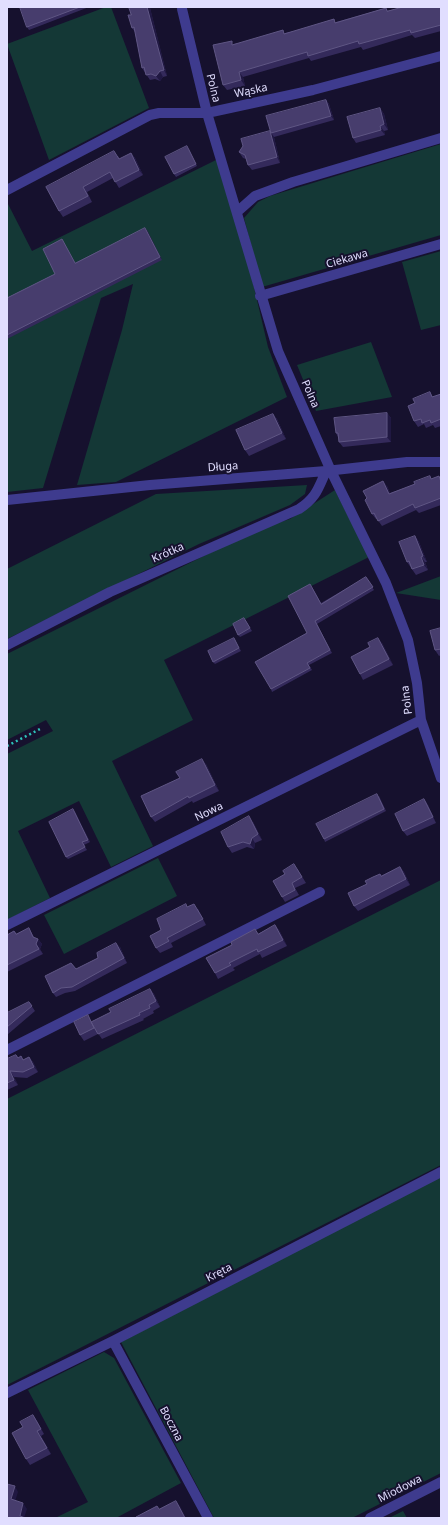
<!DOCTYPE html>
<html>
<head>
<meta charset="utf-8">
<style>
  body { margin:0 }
  #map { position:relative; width:448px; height:1525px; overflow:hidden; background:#16112e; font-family:"Noto Sans",sans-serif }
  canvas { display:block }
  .frame { position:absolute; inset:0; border:8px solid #e1deff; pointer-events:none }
</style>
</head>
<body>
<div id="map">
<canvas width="448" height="1525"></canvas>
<div class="frame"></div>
</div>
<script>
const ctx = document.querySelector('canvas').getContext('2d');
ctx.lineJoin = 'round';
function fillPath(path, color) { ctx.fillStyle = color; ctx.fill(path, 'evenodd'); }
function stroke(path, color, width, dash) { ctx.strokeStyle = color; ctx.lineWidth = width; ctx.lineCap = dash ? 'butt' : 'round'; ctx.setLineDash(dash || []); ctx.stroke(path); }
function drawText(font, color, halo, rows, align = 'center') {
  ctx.font = font + ' "Noto Sans",sans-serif'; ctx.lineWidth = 4; ctx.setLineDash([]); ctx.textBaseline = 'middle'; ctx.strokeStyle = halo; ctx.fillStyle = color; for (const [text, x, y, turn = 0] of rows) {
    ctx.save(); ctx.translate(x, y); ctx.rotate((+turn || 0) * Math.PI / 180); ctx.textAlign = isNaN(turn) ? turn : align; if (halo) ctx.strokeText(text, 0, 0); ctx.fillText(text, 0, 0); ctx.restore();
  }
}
fillPath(new Path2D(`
  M106 7H111L149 108 49 160 7 44Z
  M441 144V235L262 287 244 218 258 202 270 196Z
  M218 159 250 270 268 347 287 397 116 482 77 485 122 330 133 284 101 298 43 488 7 492V202L32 251Z
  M441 251V325L421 330 402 262Z
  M371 342 392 397 316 411 297 365Z
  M307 485 305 494 290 505 199 544 7 639V569L156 494Z
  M335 490 369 557 164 660 193 720 112 761 153 846 111 867 79 801 18 831 50 898 7 920V754L53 731 46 720 7 740V654L258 529 290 519Z
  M441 576V600L396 593Z
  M158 858 177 896 64 954 44 915Z
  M441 880V1165L7 1385V1099Z
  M441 1175V1473L352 1518H214L121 1342Z
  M104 1352 114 1358 181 1483 116 1518H55L88 1502 28 1390Z
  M403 1511 407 1518H389Z`), '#143836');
stroke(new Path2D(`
  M7 746 40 729`), '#2dc3ba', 2.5, [2, 3]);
stroke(new Path2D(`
  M182 9 207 113 278 351 331 471 386 583 408 640 417 683 421 720 441 778
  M7 190 150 115 159 113H207L313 90 441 56
  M237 212 255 196 293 182 441 138
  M260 296 441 244
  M7 500 150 485 326 471 407 462H441
  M7 645 110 592 299 509C316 498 318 489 326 471
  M7 925 421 720
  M7 1050 320 892
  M113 1341 208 1518
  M7 1393 113 1341 441 1172
  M370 1518 441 1482`), '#3e3b8e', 10);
fillPath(new Path2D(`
  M20 7H89L29 30 27 27Z
  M130 7H149L150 8 167 76 163 77 160 81 155 79 150 80 142 68 135 32 132 28Z
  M441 7V31L415 38 412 35 363 50 361 47 311 61 309 58 243 77 245 86 227 90 223 85 234 44 336 22 386 8 388 11Z
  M326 100 329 104 334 120 274 137 280 163 252 170 248 165 246 159 243 158 239 152Z
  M380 108 384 114 388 130 384 131 385 135 356 143 353 138Z
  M189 149 197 166 176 177 174 174Z
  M131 153 135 158 143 175 119 188 113 178 87 192 92 202 63 217 59 211 46 187 118 156 120 159Z
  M147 230 162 260 7 339V298L55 274 62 239 75 263Z
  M430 392 433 397 441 394V426L435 428 433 425 426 428 424 424 418 427 414 421 415 403Z
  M387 413 391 418V442L343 447 339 442 338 437 336 433Z
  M273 414 277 419 286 439 249 456 245 450Z
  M431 479H441V505L419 513 416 510 382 526 377 519H376L372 514 387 486 390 493Z
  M415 536 419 542 427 562H425L428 570 416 575 407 562Z
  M366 577 374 590 317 624 332 653 309 665 312 670 272 692 271 689 307 633 312 587 321 603Z
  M246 621 252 631 240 637 238 635Z
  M441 628V655L439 656 435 650Z
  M234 638 241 651 215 664 213 662Z
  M382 643 393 665 363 680 360 674Z
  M206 764 219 791 193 803 192 801 155 822 151 817 180 778Z
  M379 796 386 811 325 842 324 839Z
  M424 799 428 805 436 823 407 836 403 831Z
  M75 812 90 842 84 845 87 850 68 859 66 857Z
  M253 822 262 840 255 843 254 849 247 847 232 853 228 847Z
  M400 867 404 872 410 885 358 911 354 906 367 884 380 874 381 876Z
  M298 870 306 883 295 888 299 895 285 902 282 897Z
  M188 907 198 909 206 925 171 943 173 947 160 953 156 948 161 930Z
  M275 925 279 930 287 946 262 958 260 954 233 968 235 970 218 979 215 973 232 945 255 929 258 934Z
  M29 928 34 937 38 939 42 944 40 949 43 954 7 972V935L14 931 17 934Z
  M120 947 127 963 75 991 65 993 56 997 53 993 76 969Z
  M150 989 154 994 160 1007 153 1011 154 1013 143 1019 144 1020 102 1039 95 1029 98 1034 84 1041 80 1035 111 1012Z
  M29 1002 35 1011 7 1035V1011L8 1013Z
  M16 1055 18 1058 24 1060 29 1057 33 1062 38 1072 27 1078 14 1077 18 1085 7 1090V1059Z
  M33 1415 37 1421 44 1434 41 1436 51 1454 30 1465 26 1459 23 1427Z`), '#342a5b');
fillPath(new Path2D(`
  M147 7H149L150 8 167 76 164 70Z
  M160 71 163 77 160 81 156 76Z
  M239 72 243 77 245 86 241 80Z
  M326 100 329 104 334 120 331 116Z
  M380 108 384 114 388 130 384 124Z
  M380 126 384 131 385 135 381 130Z
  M270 131 274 137 280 163 277 157Z
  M131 153 135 158 143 175 139 170Z
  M145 228 147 230 162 260 160 257Z
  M387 413 391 418V442L387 437Z
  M273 414 277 419 286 439 282 433Z
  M383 481 387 486 393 499 389 494Z
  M415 536 419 542 427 562 423 556Z
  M421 557 425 562 428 570 424 565Z
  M378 638 382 643 393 665 389 659Z
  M202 759 206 764 219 791 215 785Z
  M424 799 428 805 436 823Z
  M73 809 75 812 90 842 88 840Z
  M249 816 253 822 262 840 258 834Z
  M252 838 255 843 254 849 250 844Z
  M400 867 404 872 410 885 406 879Z
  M275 925 279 930 287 946 283 940Z
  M38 939 42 944 40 949 43 954 36 944Z
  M116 943 120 947 127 963 124 958Z
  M150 989 154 994 160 1007 156 1001Z
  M29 1057 33 1062 38 1072 34 1067Z
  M10 1071 14 1077 18 1085 14 1080Z
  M33 1415 37 1421 44 1434 41 1429Z
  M37 1431 41 1436 51 1454 47 1448Z
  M15 1486 18 1492 14 1505 11 1499Z
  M176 1501 180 1506 186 1518H185Z
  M23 1503 27 1509 24 1518 20 1516Z`), '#201842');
const building = new Path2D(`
  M20 7H80L27 27Z
  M129 7H147L164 70 160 71 156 76 151 74 146 75 144 67 142 68 134 27 132 28 128 15H131Z
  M403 7H441V25L411 33 410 30 359 44 358 41 308 56 307 52 239 72 241 80 223 85 213 45 232 41V45L283 30 284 34 334 19 335 23 386 8 387 11Z
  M326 100 331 116 271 133 266 116Z
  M380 108 384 124 380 126 381 130 353 138 347 117Z
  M270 131 277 157 248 165 245 155 239 152 243 146 241 139Z
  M187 146 196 164 174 174 165 157Z
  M114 151 119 159 131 153 139 170 115 182 110 172 83 187 88 196 59 211 46 187Z
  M145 228 160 257 7 335V298L55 274 43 249 62 239 75 263Z
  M430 392 432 397 441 394V419L431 423 430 420 422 423 421 419 414 421 408 406 415 403 413 399Z
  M387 413V437L339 442 338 433H336L334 418Z
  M273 414 282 433 245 450 236 430Z
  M430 476 431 479 439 476 441 482V498L415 508 413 504 378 521 374 513 372 514 365 500 367 498 363 491 383 481 389 494 415 484 414 482Z
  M415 536 423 556 421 557 424 565 412 569 409 561 407 562 399 542Z
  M366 577 373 587 315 621 330 650 307 663 310 668 271 689 255 662 307 633 288 596 310 584 321 604Z
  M244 618 250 628 238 635 233 624Z
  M441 628V649L435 650 430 631Z
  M234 638 239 648 213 662 208 651Z
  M378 638 389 659 360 674 351 657 370 647 368 643Z
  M202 759 215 785 189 798 188 796 151 817 141 796 180 778 176 772Z
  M377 794 384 809 324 839 316 824Z
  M424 799 433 817 403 831 395 814Z
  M73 809 88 840 82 842 85 847 66 857 49 822Z
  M249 816 258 834 252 838 250 844 243 842 228 847 221 832Z
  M294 864 302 877 292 883 295 890 282 897 273 881 285 874 283 871Z
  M400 867 406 879 354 906 348 893 367 884 365 881 373 877 380 874 381 876Z
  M186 904 187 907 194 904 203 919 167 938 169 941 156 948 150 936 161 930 157 919Z
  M275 925 283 940 258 952 257 949 229 963 231 965 215 973 206 958 232 945 231 942 255 929 258 934Z
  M29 928 33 937 38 939 36 944 39 949 7 965V935L14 931 16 934Z
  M116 943 124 958 72 987 61 988 53 993 45 976 71 963 76 969 98 958 97 953Z
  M150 989 156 1001 149 1005 150 1008 139 1013 140 1015 98 1034 91 1022 111 1012 109 1009Z
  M29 1002 32 1006 7 1027V1013Z
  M88 1015 94 1028 80 1035 74 1022Z
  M16 1055 18 1058 21 1056 23 1060 29 1057 34 1067 23 1072 10 1071 14 1080 7 1083V1059Z
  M33 1415 41 1429 37 1431 47 1448 26 1459 12 1433 23 1427 20 1422Z
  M7 1484 15 1486 11 1499 23 1503 20 1516 25 1518H7Z
  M176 1501 185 1518H137L136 1517 157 1506 159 1509Z`);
fillPath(building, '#473d6d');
stroke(building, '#5f5684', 1);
drawText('11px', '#e1deff', '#16112e', [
  ["Polna",213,88,76],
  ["Wąska",251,91,-12],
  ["Ciekawa",347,259,-16],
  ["Polna",310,394,66],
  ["Długa",223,467,-4],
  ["Krótka",168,553,-24],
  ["Polna",407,700,-97],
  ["Nowa",209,812,-26],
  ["Kręta",219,1273,-27],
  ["Boczna",171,1424,62],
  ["Miodowa",400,1489,-27]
]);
</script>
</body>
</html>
